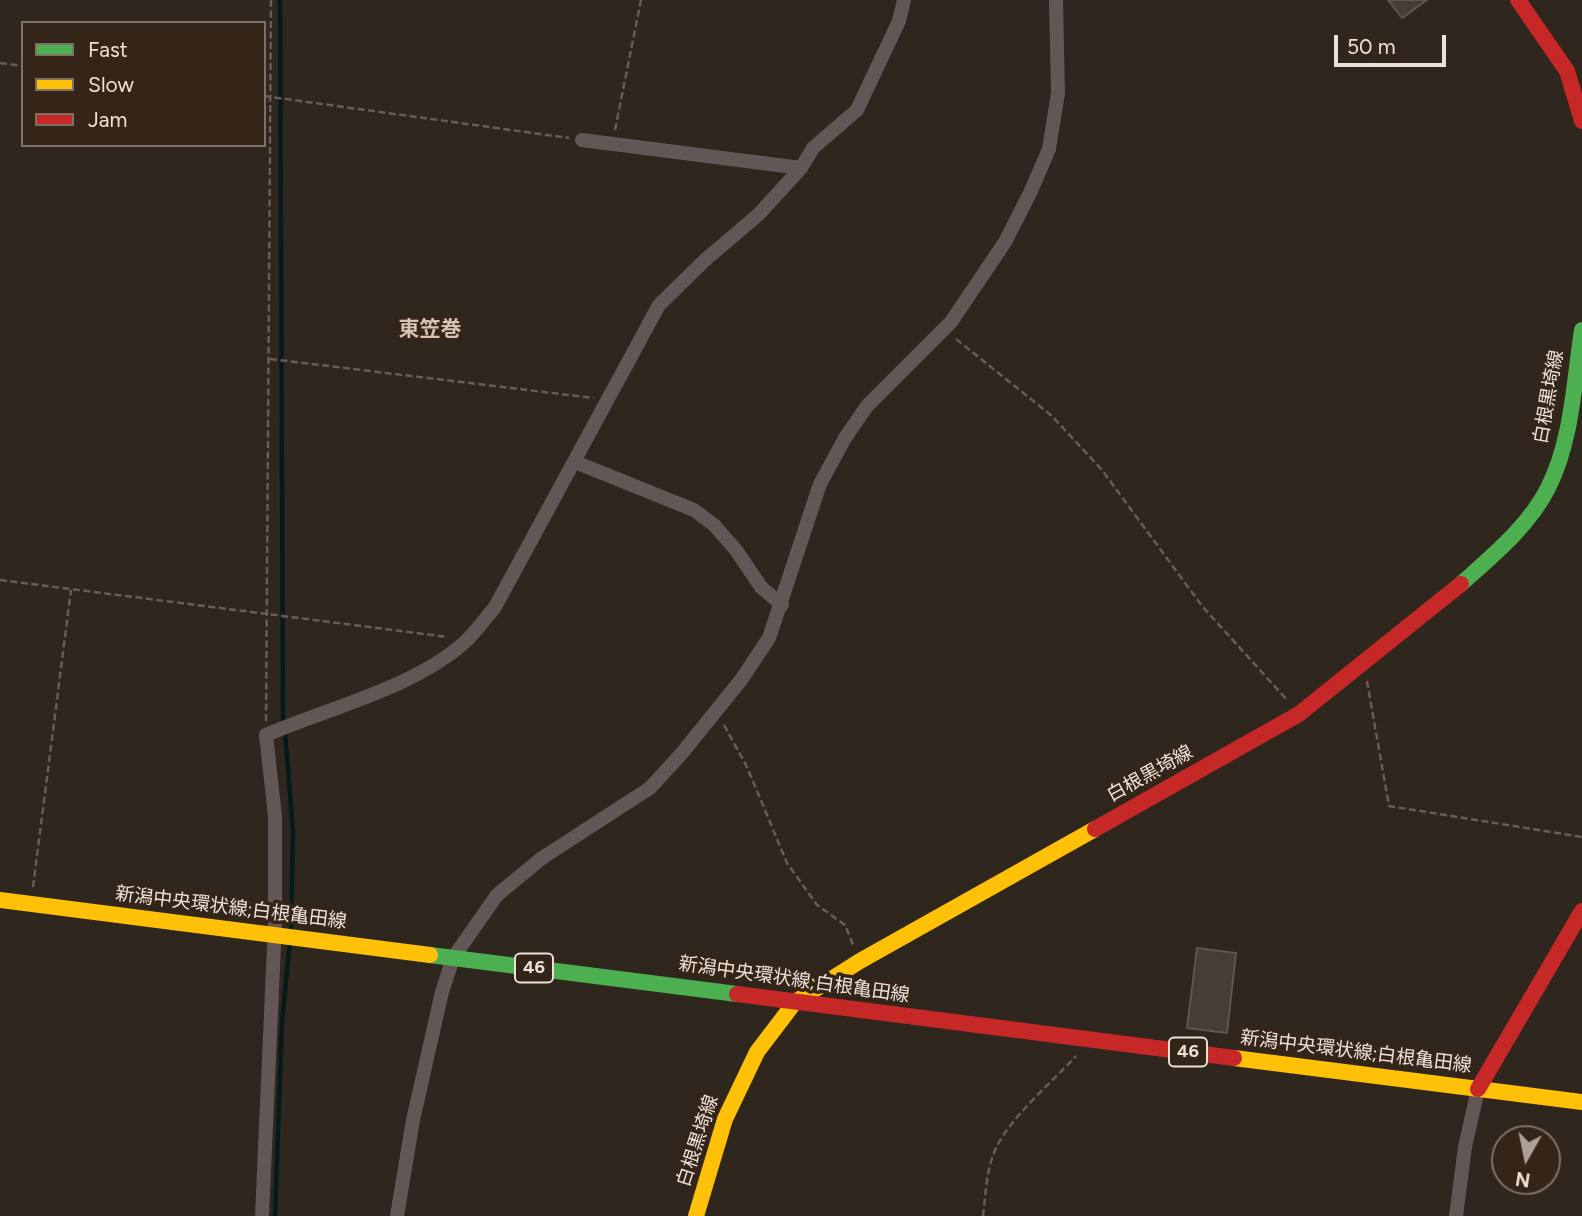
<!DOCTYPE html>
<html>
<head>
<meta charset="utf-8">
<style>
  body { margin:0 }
  #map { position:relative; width:1582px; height:1216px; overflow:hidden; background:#2f261e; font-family:Figtree,sans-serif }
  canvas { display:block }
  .legend { position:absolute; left:21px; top:21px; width:245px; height:126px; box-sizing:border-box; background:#352518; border:2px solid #7e7065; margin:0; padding:9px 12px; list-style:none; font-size:21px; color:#ece1d9 }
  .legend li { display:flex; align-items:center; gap:14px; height:35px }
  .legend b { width:35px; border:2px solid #7e7065 }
  .north { position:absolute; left:1491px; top:1125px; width:70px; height:70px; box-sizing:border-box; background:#352518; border:2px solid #7e7065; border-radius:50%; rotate:189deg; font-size:19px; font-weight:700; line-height:28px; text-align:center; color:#ece1d9 }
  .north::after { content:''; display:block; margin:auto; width:24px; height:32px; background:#aaa098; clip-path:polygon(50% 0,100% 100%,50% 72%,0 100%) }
  .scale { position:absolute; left:1334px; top:35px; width:112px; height:32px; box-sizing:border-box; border:4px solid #ece1d9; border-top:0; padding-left:9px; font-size:21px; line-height:24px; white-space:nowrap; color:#ece1d9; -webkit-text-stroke:5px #352518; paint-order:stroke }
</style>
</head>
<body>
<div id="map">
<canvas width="1582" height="1216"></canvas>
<ul class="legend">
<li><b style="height:9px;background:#4caf50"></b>Fast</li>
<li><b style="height:9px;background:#ffc107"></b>Slow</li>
<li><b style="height:9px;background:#c62828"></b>Jam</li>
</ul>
<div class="north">N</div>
<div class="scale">50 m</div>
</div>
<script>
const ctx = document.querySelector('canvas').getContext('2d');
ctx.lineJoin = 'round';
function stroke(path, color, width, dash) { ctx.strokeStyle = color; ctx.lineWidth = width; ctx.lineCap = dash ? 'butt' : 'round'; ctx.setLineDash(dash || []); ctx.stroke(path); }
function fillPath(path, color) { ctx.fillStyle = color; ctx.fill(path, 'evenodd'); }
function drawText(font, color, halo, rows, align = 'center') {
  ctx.font = font + ' Figtree,"Noto Sans JP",sans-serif'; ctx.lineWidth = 7; ctx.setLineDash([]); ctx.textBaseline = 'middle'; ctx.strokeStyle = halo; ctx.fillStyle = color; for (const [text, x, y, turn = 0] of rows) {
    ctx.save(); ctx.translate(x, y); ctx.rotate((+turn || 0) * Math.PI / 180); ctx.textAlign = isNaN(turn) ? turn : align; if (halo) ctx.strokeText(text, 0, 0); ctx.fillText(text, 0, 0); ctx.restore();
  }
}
stroke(new Path2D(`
  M280 0 283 724
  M285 732 293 832 291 930
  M275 1216 282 1022 290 942`), '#051b1b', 4.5);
const building = new Path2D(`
  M1388 0H1427L1402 18Z
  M1197 948 1236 953 1227 1033 1187 1028Z`);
fillPath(building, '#453d37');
stroke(building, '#5e5650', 2);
stroke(new Path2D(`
  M0 63 23 66
  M264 96 569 138
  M615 130 641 0
  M956 339 1052 416 1102 470 1202 606 1288 701
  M270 359 594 398
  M0 580 448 637
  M1367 681 1389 806 1582 837
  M266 721 271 0
  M724 725 747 767 787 863 817 905 845 925 853 945
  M33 887 71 590
  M983 1216C986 1193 986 1168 997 1146 1013 1115 1052 1082 1076 1056`), '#665c5b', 2.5, [7, 3.5]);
stroke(new Path2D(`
  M582 140 801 168
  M575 462 694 510 714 525 736 550 761 587 782 605
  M262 1216 275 923V816L266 735C329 708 417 687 467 640 477 630 486 618 495 607L659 305 705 260 759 214 801 168 813 148 857 110 899 21 904 0
  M397 1216 413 1120 442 992 453 958 497 895 542 858 650 788 682 753 741 680 769 638 820 484 845 438 867 406 951 322 1005 242 1030 193 1049 149 1058 93 1056 0
  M1456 1216 1465 1147 1478 1089`), '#635657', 14);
stroke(new Path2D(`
  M1461 584C1492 556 1529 526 1548 488 1572 441 1574 382 1582 330
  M430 955 737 994`), '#4caf50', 16);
stroke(new Path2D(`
  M0 900 430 955
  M1234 1058 1582 1102
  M696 1216 725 1119 757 1052 795 1002 860 961 1095 829`), '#ffc107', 16);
stroke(new Path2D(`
  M1518 0 1567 71 1582 121
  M1095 829 1299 714 1461 584
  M737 994 1234 1058
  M1478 1089 1582 911`), '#c62828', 16);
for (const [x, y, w] of [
  [534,968,38],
  [1188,1052,38]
]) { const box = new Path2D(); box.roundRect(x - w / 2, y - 14.5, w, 29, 5); ctx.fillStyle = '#352518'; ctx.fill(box); stroke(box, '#ece1d9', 2); }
drawText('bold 18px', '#ece1d9', null, [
  ["46",534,968],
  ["46",1188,1052]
]);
drawText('19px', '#ece1d9', '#352518', [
  ["白根黒埼線",1549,397,-80],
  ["白根黒埼線",1150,774,-29],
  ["新潟中央環状線;白根亀田線",231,908,7],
  ["新潟中央環状線;白根亀田線",794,980,8],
  ["新潟中央環状線;白根亀田線",1356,1052,7],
  ["白根黒埼線",698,1141,-72]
]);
drawText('bold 21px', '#d7c2b2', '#352518', [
  ["東笠巻",430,330]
]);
</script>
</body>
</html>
